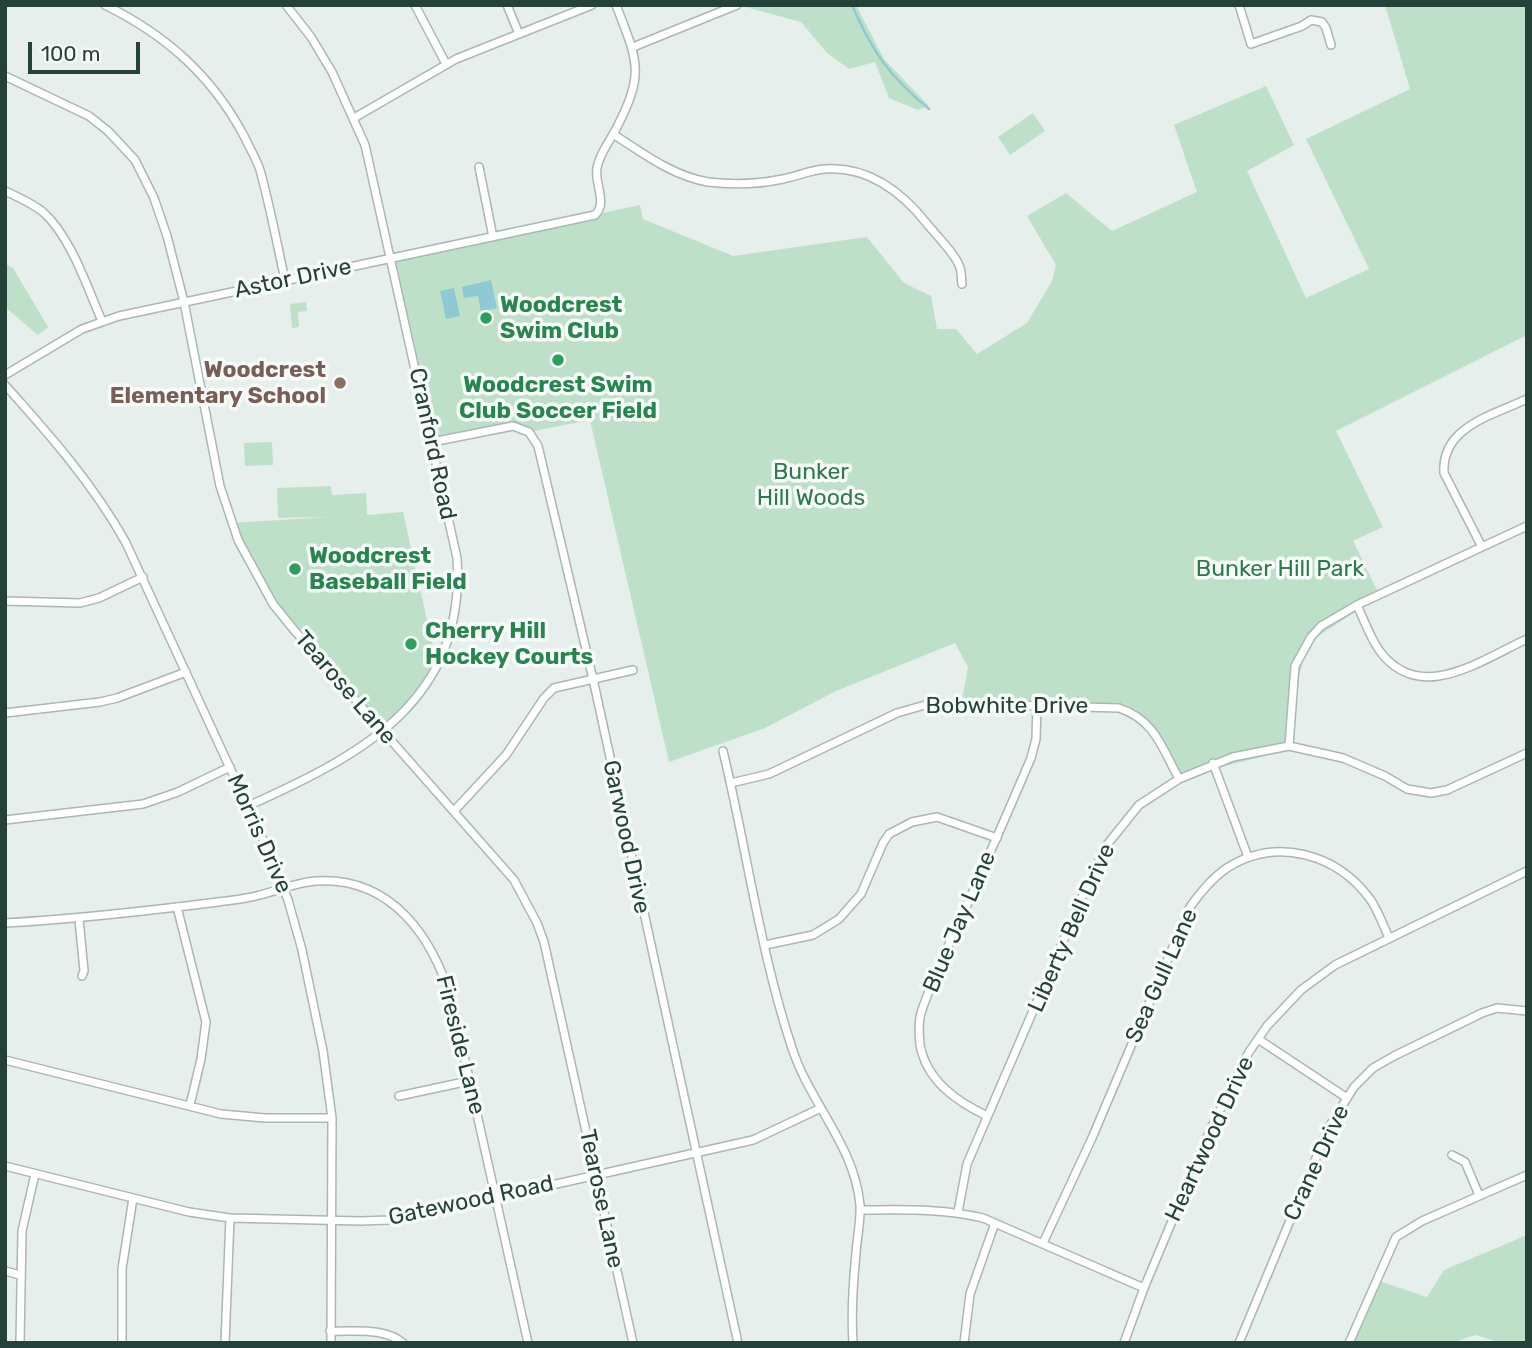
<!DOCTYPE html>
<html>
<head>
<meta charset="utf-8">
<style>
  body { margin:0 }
  #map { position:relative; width:1532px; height:1348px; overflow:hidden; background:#e6efeb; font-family:Rubik,sans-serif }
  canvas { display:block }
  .frame { position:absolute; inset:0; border:7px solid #24423a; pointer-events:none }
  .scale { position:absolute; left:28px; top:42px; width:112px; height:32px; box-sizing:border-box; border:4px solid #24423a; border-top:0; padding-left:9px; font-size:21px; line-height:24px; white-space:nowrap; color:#24423a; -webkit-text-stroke:5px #f7fbf9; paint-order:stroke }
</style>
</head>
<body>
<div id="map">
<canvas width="1532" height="1348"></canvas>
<div class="frame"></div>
<div class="scale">100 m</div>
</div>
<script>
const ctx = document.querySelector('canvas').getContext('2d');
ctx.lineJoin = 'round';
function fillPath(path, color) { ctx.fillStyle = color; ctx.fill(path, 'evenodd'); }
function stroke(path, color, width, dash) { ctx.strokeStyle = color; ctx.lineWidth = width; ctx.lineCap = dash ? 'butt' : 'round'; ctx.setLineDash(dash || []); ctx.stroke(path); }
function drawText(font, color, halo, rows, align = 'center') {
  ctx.font = font + ' Rubik,sans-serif'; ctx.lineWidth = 7; ctx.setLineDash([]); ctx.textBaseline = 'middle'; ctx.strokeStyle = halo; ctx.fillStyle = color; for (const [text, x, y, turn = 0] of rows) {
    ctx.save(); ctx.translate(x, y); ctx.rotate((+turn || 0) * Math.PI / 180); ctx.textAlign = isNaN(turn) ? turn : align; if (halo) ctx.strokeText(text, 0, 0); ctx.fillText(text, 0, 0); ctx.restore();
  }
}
fillPath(new Path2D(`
  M738 5H856L884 59 929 106 918 110 889 98 875 62 849 69 827 53 801 22Z
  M1385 5H1527V335L1336 431 1383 527 1353 541 1380 596 1309 642 1288 712 1293 749 1177 778 1147 727 1119 708 961 706 968 667 955 643 836 691 765 728 669 762 590 420 529 432 520 428 432 442 391 258 640 205 643 219 733 256 867 237 904 283 931 296 937 329H956L977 354 1027 323 1052 281 1056 265 1027 216 1066 193 1112 231 1197 192 1174 125 1266 86 1294 145 1247 171 1306 298 1369 269 1306 139 1410 89Z
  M1033 113 1045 131 1010 155 998 137Z
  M5 264 13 268 48 327 38 335 5 307Z
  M306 302 307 311 298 312 299 327 292 328 290 304Z
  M272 442 273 465 245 466 244 443Z
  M331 486 332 495 366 493 367 515 403 512 437 665 429 679 382 732 273 604 232 523 327 517 278 518 277 488Z
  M1527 1235V1343H1502L1475 1335 1452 1343H1351L1379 1281 1427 1297 1444 1270Z`), '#bfe0c8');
fillPath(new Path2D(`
  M491 280 497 308 481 312 478 296 464 298 462 287Z
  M454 288 460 316 446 319 440 291Z`), '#8ec9d4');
stroke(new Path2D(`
  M852 5C873 53 889 76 929 109`), '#8ec9d4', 2.5);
const minor = new Path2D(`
  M105 5C166 35 212 76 244 136 249 147 256 158 260 170 270 206 277 244 285 280
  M415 5 446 64
  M507 5 519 34
  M1239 5 1251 44 1302 26 1311 20 1322 22 1326 28 1331 45
  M633 47 737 5
  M5 76 89 116 108 131 135 160 154 198 167 236 184 302 220 486 238 540 273 604 294 630 514 880 537 923 544 942 633 1343
  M354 118 456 59 592 5
  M613 134C642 153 673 176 708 182 733 185 759 184 783 179 797 176 811 170 825 169 869 166 903 193 928 225 937 236 957 256 960 268 962 273 961 279 962 284
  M479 167 493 237
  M5 191C18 197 32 203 43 212 71 237 87 287 102 321
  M5 375 82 329 119 316 595 215C608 203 594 183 597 168 599 154 610 141 616 129 645 73 638 62 616 5
  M5 385C49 434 94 485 126 543L260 833 288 900 302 950 323 1051 332 1118 331 1343
  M432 442 513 426 529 432 538 446 593 679 738 1343
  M1482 547 1444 473C1441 427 1493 415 1527 399
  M5 601 80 603 99 598 143 577
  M1357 605C1364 620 1370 637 1379 650 1419 706 1481 660 1527 639
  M5 713 100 702 117 698 186 672
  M1289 746 1295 666 1311 637 1321 626 1357 605 1527 526
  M723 751C747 850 760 953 793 1051 811 1104 855 1147 860 1205 861 1220 857 1238 856 1253 853 1283 851 1312 853 1343
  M1213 763 1248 857
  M731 783 769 774 897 713 932 703 1119 708C1155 720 1162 748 1179 779
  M248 806C361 755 466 702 457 558L365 145 332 72 311 37 286 5
  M454 811 506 755 544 698 554 688 633 670
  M5 820 143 804 178 792 230 767
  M177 907 206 1022 201 1059 190 1105
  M79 919 84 971 82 976
  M5 923C77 919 147 911 218 902 232 900 246 899 260 895 279 890 297 882 317 881 392 877 433 937 452 1002L528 1343
  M765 945 813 935 839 919 861 894 883 843 889 834 912 822 937 817 997 838
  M1258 1039 1347 1098
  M5 1060 221 1114 265 1118H332
  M399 1096 469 1081
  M987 1116C956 1101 927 1081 920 1045 919 1035 918 1023 921 1013 932 979 948 947 963 914 986 862 1009 810 1031 758L1036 739 1037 705
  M1452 1155 1465 1162 1479 1195
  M5 1166 189 1212 230 1218 361 1221 389 1220 467 1204 753 1140 821 1108
  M860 1210C902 1210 942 1208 983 1218L1144 1288
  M958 1212 967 1164 1086 888 1106 846 1139 805 1179 779 1233 757 1289 746 1343 758 1385 776 1407 789 1431 793 1447 790 1527 753
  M1043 1243 1092 1138 1190 907C1200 893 1212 878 1227 868 1276 837 1336 853 1370 899 1378 910 1383 925 1389 938
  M5 1271 20 1275
  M330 1331C354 1332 384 1327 403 1343
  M20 1343 22 1231 35 1174
  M122 1343V1269L133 1198
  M225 1343 230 1218
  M964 1343 970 1294 995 1223
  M1124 1343 1144 1288 1211 1128 1249 1052 1267 1026 1301 990 1335 965 1527 871
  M1239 1343 1329 1127 1354 1087 1373 1068 1394 1056 1482 1013 1497 1008 1527 1011
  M1349 1343 1396 1237 1422 1221 1527 1175`);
stroke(minor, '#a8b8b2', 10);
stroke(minor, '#fff', 7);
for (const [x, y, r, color] of [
  [486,318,7,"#2e9e5b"],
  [558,360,7,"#2e9e5b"],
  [340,383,7,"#8d6e63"],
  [295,569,7,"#2e9e5b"],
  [411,644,7,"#2e9e5b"]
]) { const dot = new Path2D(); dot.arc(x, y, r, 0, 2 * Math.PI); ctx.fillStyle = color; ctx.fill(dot); stroke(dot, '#f7fbf9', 2.5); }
drawText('23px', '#24423a', '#f7fbf9', [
  ["Astor Drive",293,279,-12],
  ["Cranford Road",432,444,78],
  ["Tearose Lane",345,688,49],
  ["Bobwhite Drive",1007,706],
  ["Morris Drive",259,834,66],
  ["Garwood Drive",626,837,78],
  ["Blue Jay Lane",960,922,-67],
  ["Liberty Bell Drive",1072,928,-66],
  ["Sea Gull Lane",1162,976,-66],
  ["Fireside Lane",460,1045,76],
  ["Heartwood Drive",1210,1139,-65],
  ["Crane Drive",1317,1163,-65],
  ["Tearose Lane",601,1199,78],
  ["Gatewood Road",471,1201,-12]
]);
drawText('bold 23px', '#27864d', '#f7fbf9', [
  ["Woodcrest",500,305],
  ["Swim Club",500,331],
  ["Woodcrest Swim",558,385,"center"],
  ["Club Soccer Field",558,411,"center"],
  ["Woodcrest",309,556],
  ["Baseball Field",309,582],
  ["Cherry Hill",425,631],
  ["Hockey Courts",425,657]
], 'left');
drawText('bold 23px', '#785e54', '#f7fbf9', [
  ["Woodcrest",326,370],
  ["Elementary School",326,396]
], 'right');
drawText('23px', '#2d7a4b', '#f7fbf9', [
  ["Bunker",811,472],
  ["Hill Woods",811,498],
  ["Bunker Hill Park",1280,569]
]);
</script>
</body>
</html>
